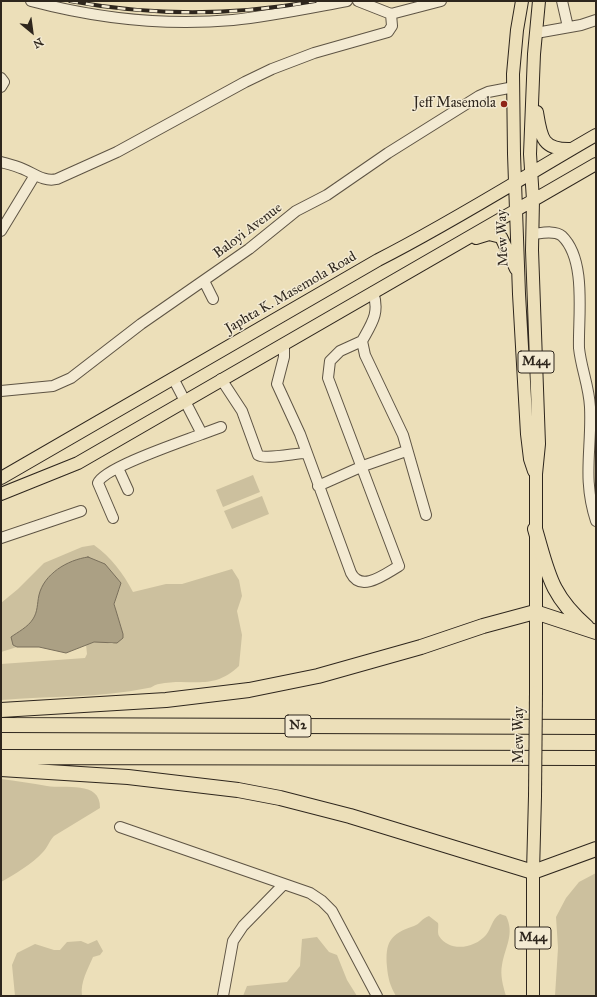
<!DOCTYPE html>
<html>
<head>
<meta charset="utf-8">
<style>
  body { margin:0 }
  #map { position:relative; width:597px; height:997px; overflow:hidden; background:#ecdfb9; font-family:"IM FELL Great Primer",serif }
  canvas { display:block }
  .frame { position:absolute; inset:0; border:2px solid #2e261d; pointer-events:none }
  .north { position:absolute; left:12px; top:12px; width:40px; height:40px; -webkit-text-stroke:3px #f3ead2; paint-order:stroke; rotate:151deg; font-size:11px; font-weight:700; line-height:16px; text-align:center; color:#2e261d }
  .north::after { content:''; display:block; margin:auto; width:14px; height:18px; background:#2e261d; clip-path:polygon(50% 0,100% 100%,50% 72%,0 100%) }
</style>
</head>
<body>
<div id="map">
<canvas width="597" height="997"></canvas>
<div class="frame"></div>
<div class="north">N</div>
</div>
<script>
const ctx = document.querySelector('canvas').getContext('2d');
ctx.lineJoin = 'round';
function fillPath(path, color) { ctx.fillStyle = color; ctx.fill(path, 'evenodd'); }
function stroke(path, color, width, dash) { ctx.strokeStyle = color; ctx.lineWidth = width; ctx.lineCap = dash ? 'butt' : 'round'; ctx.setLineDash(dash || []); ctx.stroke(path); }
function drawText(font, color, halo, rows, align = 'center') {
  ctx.font = font + ' "IM FELL Great Primer",serif'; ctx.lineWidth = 3; ctx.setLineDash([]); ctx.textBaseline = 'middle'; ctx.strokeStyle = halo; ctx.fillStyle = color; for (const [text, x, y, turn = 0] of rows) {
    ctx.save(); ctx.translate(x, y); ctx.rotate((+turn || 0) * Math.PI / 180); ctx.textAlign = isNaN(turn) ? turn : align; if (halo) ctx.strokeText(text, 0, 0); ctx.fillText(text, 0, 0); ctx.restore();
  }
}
fillPath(new Path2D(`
  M253 475 260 492 223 507 216 490Z
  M262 496 269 514 232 529 224 511Z
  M94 545C111 557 123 573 133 592L166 584H182L232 569 239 580 242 596 237 611 242 635 239 666C212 692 191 677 159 684 155 684 152 688 148 688 100 698 49 696 1 700V664L85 658 87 654 86 644 99 641 112 644 123 638C121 618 108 607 120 588L83 558 59 568 52 573 39 596 38 609 32 621 13 645 17 647 1 652V603L18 589 44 563 82 547Z
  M1 779C16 781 32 783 47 786 64 789 101 780 100 808L54 836C49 841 48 847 43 852 32 864 15 874 1 882Z
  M596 873V996H555L558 948 556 917 566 898 579 882Z
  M500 914 506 916C515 934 505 947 502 965 500 975 503 986 506 996H396C390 986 388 978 387 967 385 942 390 934 414 926 420 924 422 918 429 916L438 923C439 927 437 932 439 936 450 953 475 948 486 935 492 928 491 920 500 914Z
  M317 937 329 952 337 955 347 980 357 996H243L247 986 287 982 300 966 302 939Z
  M97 940 103 951 100 955 93 957C88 969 80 982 82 996H15L12 965 17 953 35 944 54 950H60L67 942 81 941 88 944Z`), '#ccc09e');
const water = new Path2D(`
  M88 557 105 564 121 583 114 604 123 634V638L117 643 94 642 66 653 39 647H17L13 645 11 637C18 632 28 627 33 619 38 611 37 604 39 595 44 574 67 560 88 557Z`);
fillPath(water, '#aba084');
stroke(water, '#796f5b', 1);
const minor = new Path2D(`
  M31 1C95 18 166 26 233 20 271 16 309 8 347 1
  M358 1 391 14
  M562 1 568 27
  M536 33 581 25 596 20
  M1 78 4 82 1 87
  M1 162C8 164 16 166 23 169 35 174 44 182 57 179L117 152 245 82 272 69 314 53 388 32 392 26 391 14 441 1
  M1 231 35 175
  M533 234C542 233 555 230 562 236 587 260 578 317 579 348 581 368 589 386 590 407 592 449 582 478 596 521
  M204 281 213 299
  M373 292C380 313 372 323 362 341L365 355 403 435 426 515
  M284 344V357L277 384 300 434 351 573C361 593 385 574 399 566L328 378 330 361 340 351 362 341
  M221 379 242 411 258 455C266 460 296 453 306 453
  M1 391 53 386 71 378 141 324 249 249 296 211 327 195 388 153 479 96 488 92 514 87
  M202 434 221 427
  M118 468 128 490
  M318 486 363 466 406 451
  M113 518 98 483C103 468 184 441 202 434L173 378
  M1 538 81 511
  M120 827 310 893 322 901 332 911 377 996
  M223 996 233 941 243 926 284 884`);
const major = new Path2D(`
  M522 1 517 30 513 74 514 154 519 294 527 434 530 459 534 471
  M537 112C541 137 542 150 571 149
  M476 238 489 234 501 237 516 269
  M1 478 378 260C453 222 523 177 596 135
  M1 494 78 463 596 164
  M536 692V474L539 444 532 250 533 200 530 154 534 54 539 1
  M533 996V872L535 796`);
const highway = new Path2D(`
  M535 529C548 573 550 595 587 627
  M1 710 166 700 249 690 318 676 421 647 483 626 535 612 596 632
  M1 725 596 727
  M1 757 596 758
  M1 769 128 777 238 790 280 798 350 816 533 872 596 849`);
stroke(minor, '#5e5444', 12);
stroke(major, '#2e261d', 14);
stroke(highway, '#2e261d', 16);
stroke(minor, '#f3ead2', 10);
stroke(major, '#ecdfb9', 12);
stroke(highway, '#ecdfb9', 14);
const rail = new Path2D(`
  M70 1C152 16 233 16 315 1`);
stroke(rail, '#2e261d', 4);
stroke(rail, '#f3ead2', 2.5, [8]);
const majorBridge = new Path2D(`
  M535 796 536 692`);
stroke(majorBridge, '#2e261d', 14, []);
stroke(majorBridge, '#ecdfb9', 12);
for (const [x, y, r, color] of [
  [504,104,4,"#8f2418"]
]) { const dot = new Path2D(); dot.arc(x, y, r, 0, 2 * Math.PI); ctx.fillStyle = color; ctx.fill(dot); stroke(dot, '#f3ead2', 1.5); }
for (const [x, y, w] of [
  [536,362,36],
  [298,726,26],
  [533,938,36]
]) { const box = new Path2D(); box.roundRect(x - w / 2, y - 11, w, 22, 3); ctx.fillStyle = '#f3ead2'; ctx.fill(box); stroke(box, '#2e261d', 1); }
drawText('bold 13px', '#2e261d', null, [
  ["M44",536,362],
  ["N2",298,726],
  ["M44",533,938]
]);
drawText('14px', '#2e261d', '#f3ead2', [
  ["Jeff Masemola",496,104]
], 'right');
drawText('14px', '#2e261d', '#f3ead2', [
  ["Baloyi Avenue",248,231,-37],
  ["Mew Way",503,238,-92],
  ["Japhta K. Masemola Road",291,293,-30],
  ["Mew Way",520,735,-90]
]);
</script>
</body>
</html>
